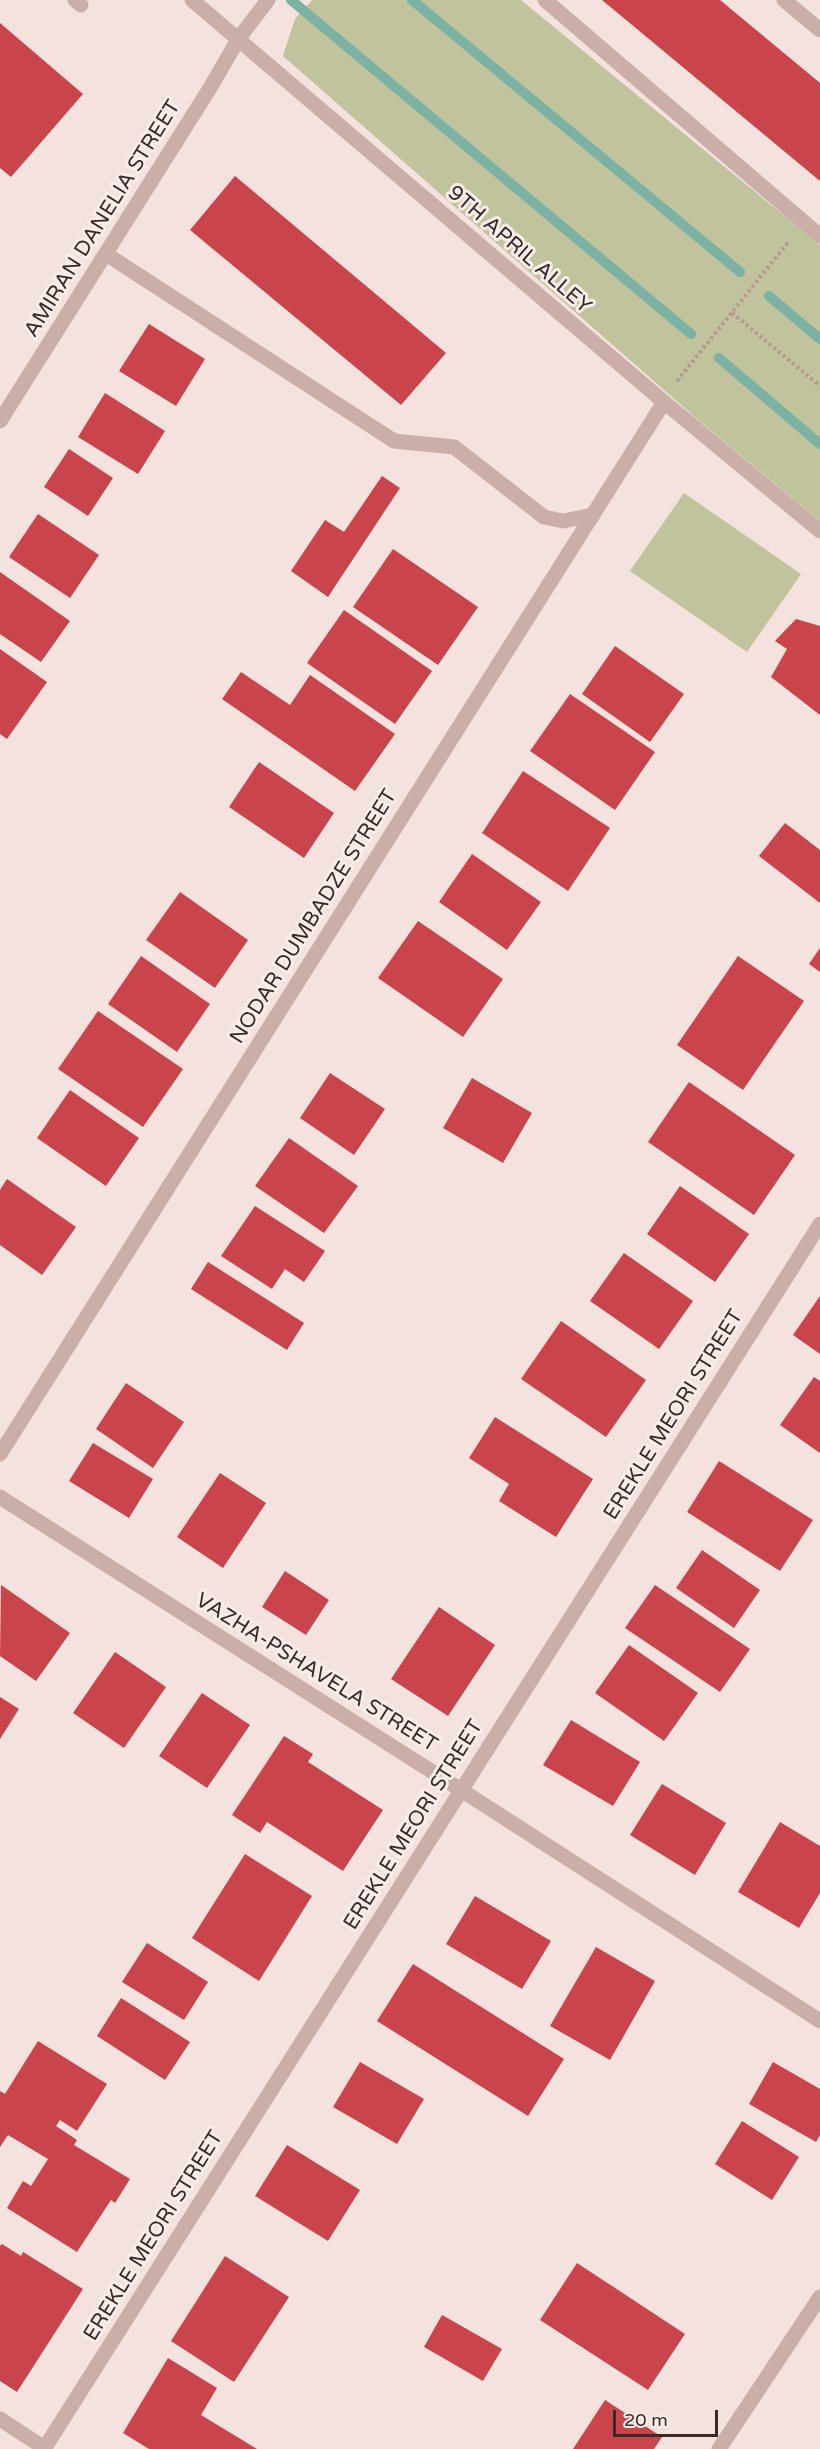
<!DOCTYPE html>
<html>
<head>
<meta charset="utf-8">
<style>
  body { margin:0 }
  #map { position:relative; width:820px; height:2449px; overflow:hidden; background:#f3e2dd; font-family:"Varela Round",sans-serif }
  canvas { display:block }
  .scale { position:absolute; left:613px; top:2410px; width:105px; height:27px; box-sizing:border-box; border:3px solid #392929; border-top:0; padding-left:8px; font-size:18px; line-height:21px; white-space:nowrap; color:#392929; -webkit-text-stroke:4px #fbeeea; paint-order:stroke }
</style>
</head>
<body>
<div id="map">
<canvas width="820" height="2449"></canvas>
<div class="scale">20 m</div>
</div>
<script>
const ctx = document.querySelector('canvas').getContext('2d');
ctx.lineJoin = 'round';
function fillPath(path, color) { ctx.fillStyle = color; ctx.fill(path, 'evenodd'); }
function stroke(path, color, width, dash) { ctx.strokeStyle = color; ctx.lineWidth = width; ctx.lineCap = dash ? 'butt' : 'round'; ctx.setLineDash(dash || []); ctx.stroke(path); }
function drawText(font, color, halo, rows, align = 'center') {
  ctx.font = font + ' "Varela Round",sans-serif'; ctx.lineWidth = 6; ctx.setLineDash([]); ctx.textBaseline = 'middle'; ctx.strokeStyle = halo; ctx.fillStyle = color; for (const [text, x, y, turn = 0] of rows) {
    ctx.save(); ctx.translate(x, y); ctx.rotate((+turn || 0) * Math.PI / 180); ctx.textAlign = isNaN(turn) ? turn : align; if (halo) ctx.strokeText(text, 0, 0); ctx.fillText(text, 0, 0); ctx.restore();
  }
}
fillPath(new Path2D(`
  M312 0H521L820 245V521L696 418 283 56 295 19Z
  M684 493 801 574 747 652 630 571Z`), '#c1c39c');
stroke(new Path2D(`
  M291 0 691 334
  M412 0 740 272
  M769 296 820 339
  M719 358 820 444`), '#7bb2a4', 10);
fillPath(new Path2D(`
  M602 0H720L820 83V181Z
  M0 23 83 94 11 177 0 168Z
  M235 176 446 353 401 405 190 230Z
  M149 324 205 359 176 406 119 371Z
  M105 393 165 431 138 474 78 437Z
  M69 449 113 478 88 516 44 487Z
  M382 476 400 488 328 597 291 571 325 520 344 532Z
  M38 514 99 555 70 598 9 557Z
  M393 549 478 607 438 665 353 607Z
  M0 572 70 621 41 662 0 634Z
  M344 610 432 671 395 724 307 663Z
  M796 619 820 626V715L771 677 787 649 775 641Z
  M615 646 684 694 650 742 582 694Z
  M0 649 47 682 7 739 0 734Z
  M241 672 290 705 310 675 395 734 355 791 222 699Z
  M570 694 655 752 615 810 530 751Z
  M259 762 334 813 304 858 229 807Z
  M523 771 610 828 568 891 482 833Z
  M785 823 820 850V903L759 856Z
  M472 854 541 902 507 950 439 902Z
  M180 892 248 940 215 988 146 940Z
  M418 921 503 979 463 1037 378 978Z
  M820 948V972L809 964Z
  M141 956 210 1004 177 1052 108 1004Z
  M738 956 804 1001 743 1090 677 1045Z
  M98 1011 183 1069 143 1127 58 1069Z
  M330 1073 385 1109 354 1155 300 1118Z
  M472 1078 532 1113 503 1163 443 1128Z
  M689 1082 795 1155 754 1215 648 1142Z
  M70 1090 139 1138 106 1186 37 1138Z
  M289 1138 358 1186 324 1233 255 1186Z
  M7 1179 76 1227 42 1275 0 1245V1190Z
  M680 1186 749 1234 715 1282 647 1234Z
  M255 1206 325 1251 304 1282 285 1269 272 1289 221 1256Z
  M624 1253 693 1301 659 1349 590 1301Z
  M208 1262 304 1323 287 1350 191 1289Z
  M820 1296V1354L793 1335Z
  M561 1321 646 1380 606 1437 521 1379Z
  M814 1377 820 1381V1453L780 1425Z
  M126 1383 184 1422 153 1468 96 1429Z
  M495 1417 593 1479 556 1537 499 1501 509 1484 469 1458Z
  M93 1443 153 1479 129 1518 69 1481Z
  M719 1461 813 1520 780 1571 687 1512Z
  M220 1473 266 1503 223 1568 177 1537Z
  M702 1550 760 1590 734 1628 676 1588Z
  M285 1571 329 1600 306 1635 262 1607Z
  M1 1585 70 1633 36 1681 0 1656Z
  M655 1585 750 1649 720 1692 625 1628Z
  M439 1607 495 1645 448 1716 391 1679Z
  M629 1645 698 1693 664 1741 595 1693Z
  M115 1652 166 1687 124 1748 73 1713Z
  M202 1693 250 1725 207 1788 159 1756Z
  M0 1697 19 1709 0 1739Z
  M571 1720 640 1762 613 1806 543 1765Z
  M284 1736 313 1754 308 1762 383 1810 343 1871 267 1822 260 1833 232 1815Z
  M662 1784 726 1823 695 1875 630 1835Z
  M780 1822 820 1846V1893L799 1928 738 1892Z
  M245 1854 312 1896 259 1981 192 1938Z
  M475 1896 551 1941 522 1989 446 1944Z
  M147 1943 208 1982 184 2020 122 1982Z
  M596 1947 655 1981 610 2060 550 2026Z
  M413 1964 564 2059 528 2116 377 2021Z
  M121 1998 190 2042 165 2080 97 2036Z
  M38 2041 107 2084 77 2131 60 2120 56 2126 77 2140 74 2145 130 2179 115 2203 111 2200 77 2252 7 2208 23 2181 31 2186 48 2159 8 2135 0 2147V2091L5 2094Z
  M360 2062 424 2099 397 2144 333 2107Z
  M773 2062 820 2089V2135L816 2142 749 2104Z
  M742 2121 799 2157 772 2200 715 2164Z
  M287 2145 360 2190 328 2241 255 2196Z
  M2 2244 21 2256 23 2252 83 2289 17 2392 0 2381V2246Z
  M225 2256 289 2297 234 2382 171 2341Z
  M577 2263 685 2334 648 2390 540 2320Z
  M442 2315 502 2349 483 2381 424 2347Z
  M168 2358 217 2388 201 2415 257 2449H149L123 2433Z
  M605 2400 662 2437 654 2449H573Z`), '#ca444b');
stroke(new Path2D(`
  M732 313 820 386
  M677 381 789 241`), '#b89892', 4, [3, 3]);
stroke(new Path2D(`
  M75 0 81 5
  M192 0 664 402 820 531
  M545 0 820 236
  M784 0 820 30
  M106 254 394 441 454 447 544 517 563 521 593 515
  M0 421 210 88 239 38 268 0
  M0 1454 664 402
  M0 1497 461 1790 820 2021
  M0 2419 46 2449
  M44 2449 820 1224
  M719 2449 820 2297`), '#ccaea8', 15);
drawText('21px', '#392929', '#fbeeea', [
  ["AMIRAN DANELIA STREET",103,219,-58],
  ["9TH APRIL ALLEY",519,250,41],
  ["NODAR DUMBADZE STREET",314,917,-58],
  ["EREKLE MEORI STREET",674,1415,-58],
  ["VAZHA-PSHAVELA STREET",316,1673,32],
  ["EREKLE MEORI STREET",414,1825,-58],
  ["EREKLE MEORI STREET",154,2236,-58]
]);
</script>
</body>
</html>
